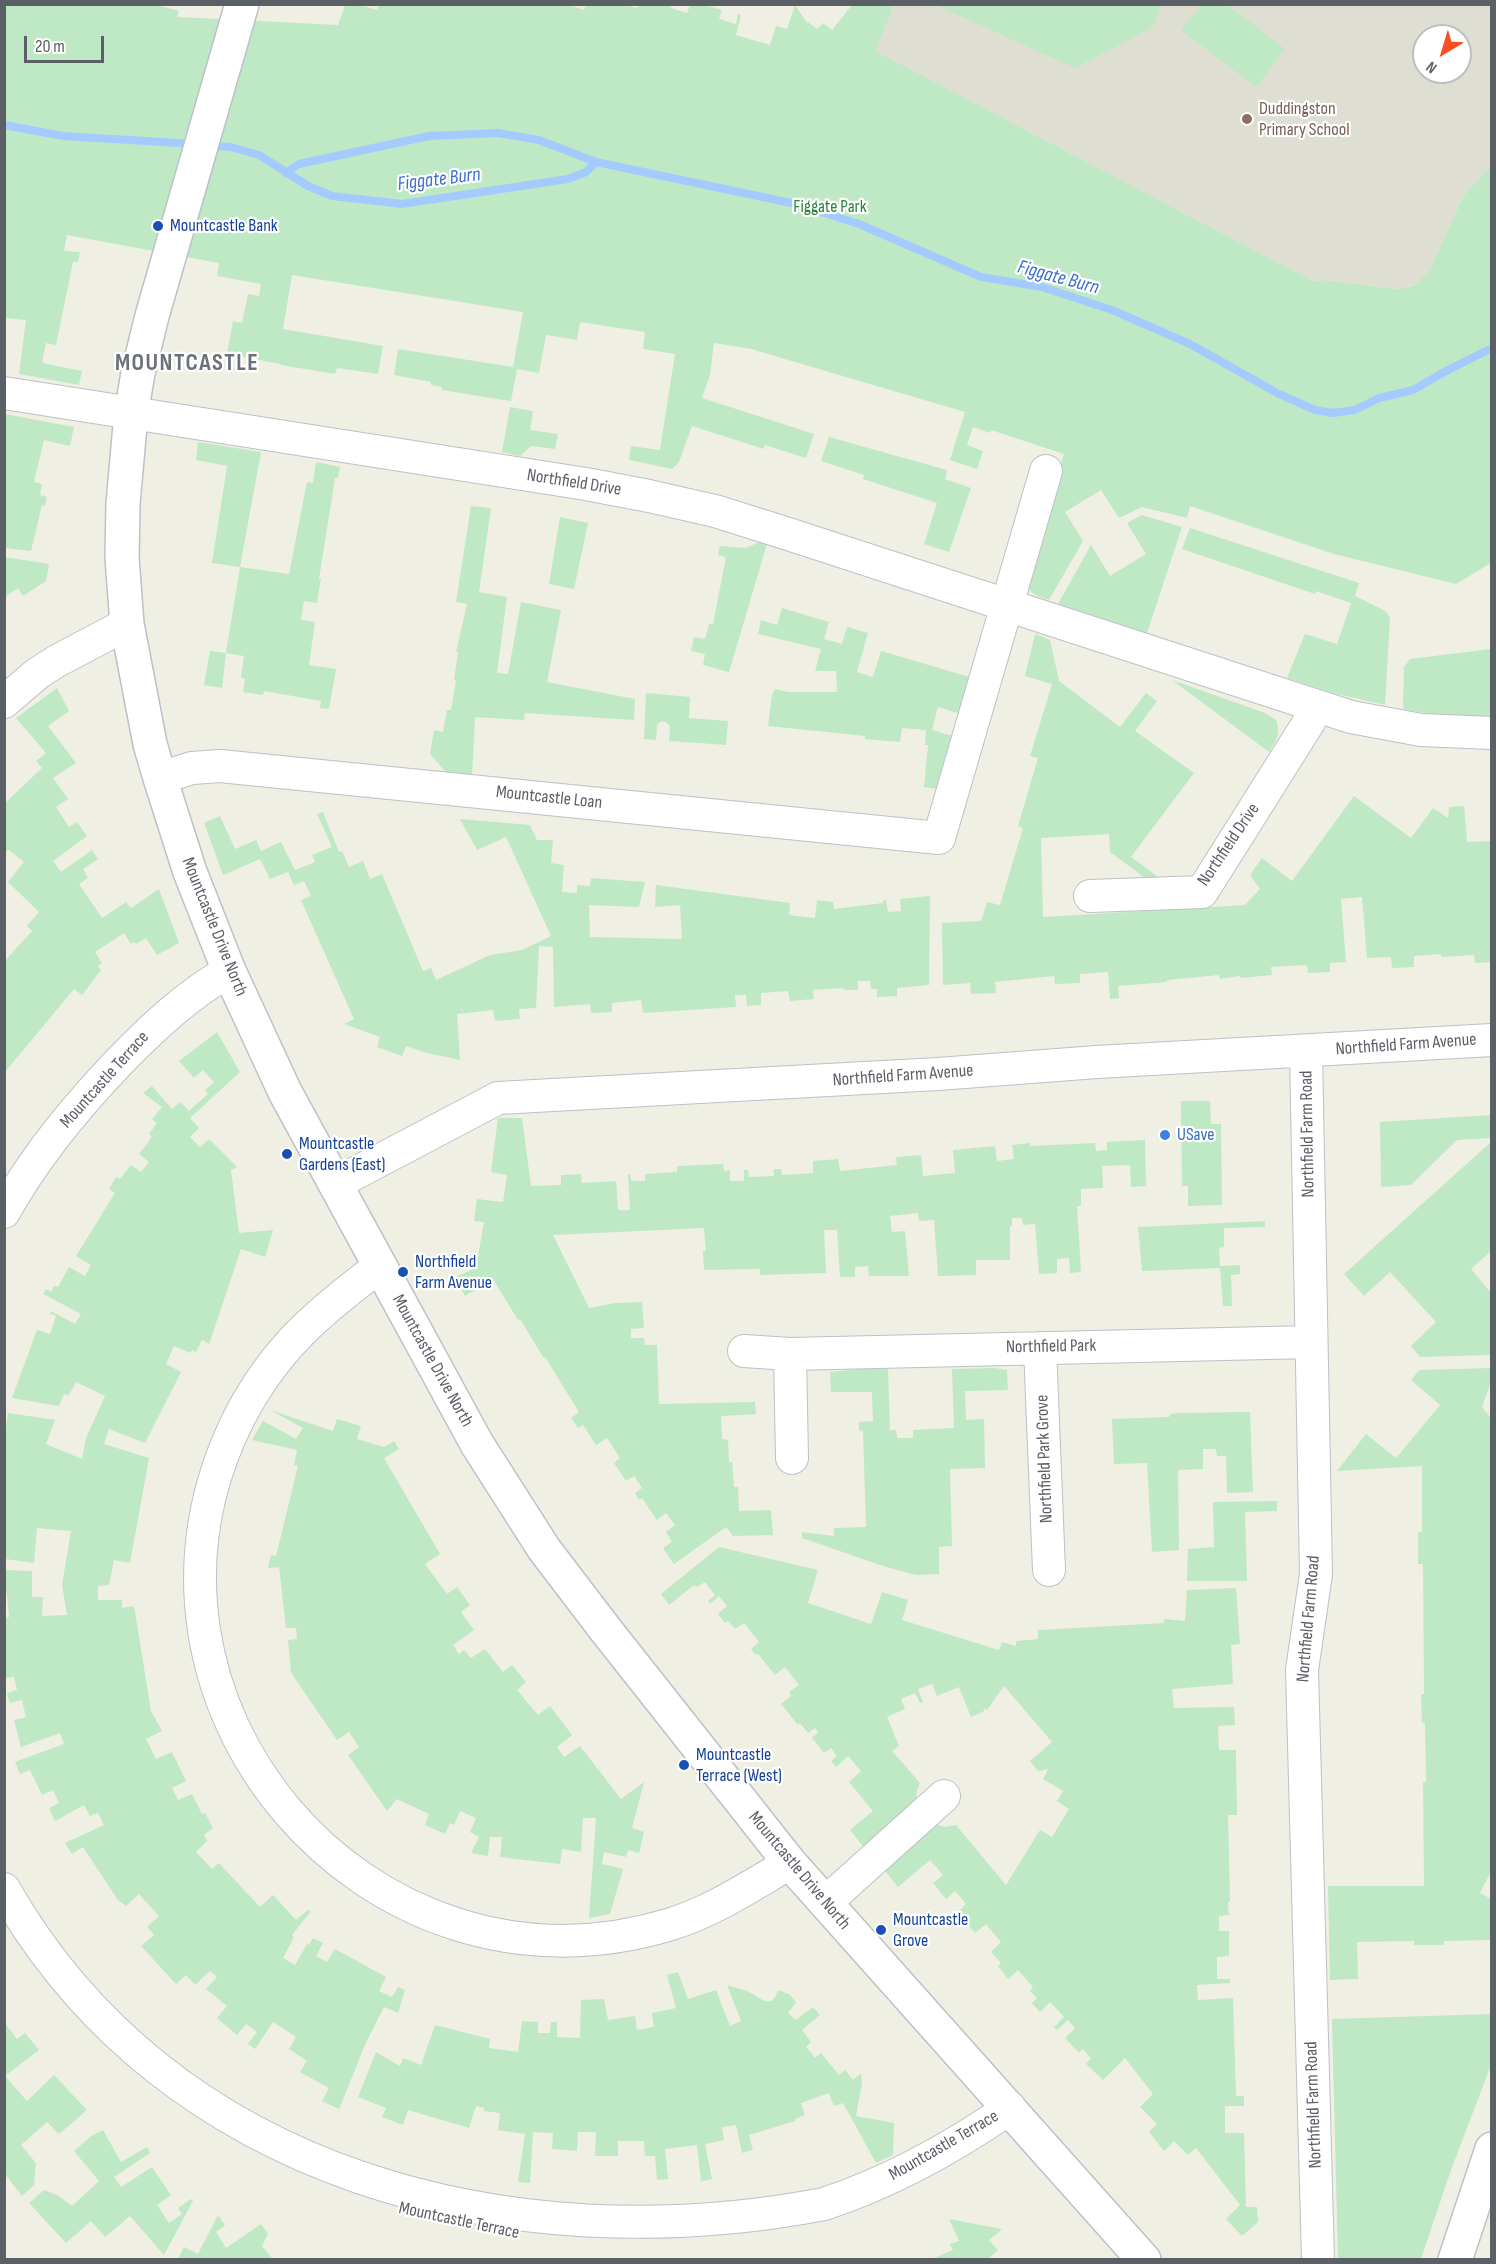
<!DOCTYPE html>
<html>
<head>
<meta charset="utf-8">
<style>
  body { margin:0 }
  #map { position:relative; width:1496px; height:2264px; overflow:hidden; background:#f0efe3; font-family:"Sofia Sans Condensed",sans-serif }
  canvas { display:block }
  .frame { position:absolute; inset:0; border:6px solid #5b5f66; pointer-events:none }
  .north { position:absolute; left:1412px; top:24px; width:60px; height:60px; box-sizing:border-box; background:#fff; border:2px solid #bdbfc2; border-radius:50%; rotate:218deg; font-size:16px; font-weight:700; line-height:24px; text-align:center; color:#5b5f66 }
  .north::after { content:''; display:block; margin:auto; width:21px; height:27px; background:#f94f20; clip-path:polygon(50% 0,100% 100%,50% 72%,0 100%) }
  .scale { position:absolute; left:24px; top:36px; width:80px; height:27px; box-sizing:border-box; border:3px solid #5b5f66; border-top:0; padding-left:8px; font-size:18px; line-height:21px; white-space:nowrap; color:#5b5f66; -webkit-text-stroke:4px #fff; paint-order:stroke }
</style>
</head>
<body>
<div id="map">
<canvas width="1496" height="2264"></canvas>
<div class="frame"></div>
<div class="north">N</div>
<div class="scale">20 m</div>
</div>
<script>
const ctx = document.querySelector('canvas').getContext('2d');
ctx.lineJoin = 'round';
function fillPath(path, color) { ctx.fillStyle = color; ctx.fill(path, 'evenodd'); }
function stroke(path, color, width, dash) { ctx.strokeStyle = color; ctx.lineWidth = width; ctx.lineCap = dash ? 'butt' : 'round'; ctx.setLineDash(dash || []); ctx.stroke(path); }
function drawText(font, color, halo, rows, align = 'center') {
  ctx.font = font + ' "Sofia Sans Condensed",sans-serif'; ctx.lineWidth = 4.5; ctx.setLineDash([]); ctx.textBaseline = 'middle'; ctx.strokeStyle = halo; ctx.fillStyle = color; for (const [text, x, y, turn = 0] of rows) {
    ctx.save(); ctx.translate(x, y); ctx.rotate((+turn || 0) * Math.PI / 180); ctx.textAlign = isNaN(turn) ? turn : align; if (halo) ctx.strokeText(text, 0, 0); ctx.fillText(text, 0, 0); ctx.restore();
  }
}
fillPath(new Path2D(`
  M894 5H1491V166L1463 196 1430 270 1423 280 1404 289H1397L1325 280 1313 281 874 51ZM1424 36H1460V72H1424Z`), '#dfded2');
fillPath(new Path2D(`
  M379 4H567L584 10 586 5H626L637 8 639 5 672 4 671 8 687 13 690 5H705L722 10 719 19 736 24 738 14 741 15 736 35 770 45 776 26 787 29 795 5 807 23 808 22 817 29 823 23 832 30 852 5H894L875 51 1313 281 1325 280 1397 289C1412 289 1421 281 1430 270L1463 196 1491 166V563L1456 584 1334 554 1190 506 1187 518 1142 507 1119 518 1101 490 1065 512 1083 541 1049 600C1036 596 1027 593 1025 579L1064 454 991 430 990 433 973 427 967 445 983 451 977 469 950 460 965 412 751 349 714 343 710 375 702 398 814 434 806 458 765 445 764 449 692 426 679 462 672 469 629 460 631 446 660 450 675 354 643 349 645 332 580 322 577 340 546 335 539 373 517 369 511 401 504 400 442 390V387L431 385V382L394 375 398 349 513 367 523 312 292 275 283 329 383 346 378 374 337 368 335 374 281 365 280 364 227 354 233 321 242 323 248 294 259 296 261 284 217 276 219 263 67 235 64 251 80 252 78 262H73L56 345 46 343 42 363 82 371 79 385 19 374 26 320 4 318V5H156L179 11 177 17 338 25 345 5H360L377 10Z
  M936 5H1161L1153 27 1075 68Z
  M1201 5H1227L1285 49 1256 87 1181 30Z
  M510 407 533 411 530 430 558 434 555 449 531 446 520 456 502 452Z
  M5 414 74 427 70 446 44 440 34 482 42 484 40 495 47 497 45 506 42 505 31 551 5 548Z
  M829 437 947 470 945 479 971 488 949 552 924 544 937 503 863 479 864 475 821 461Z
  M198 442 261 452 240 567 289 574 307 482 313 483 316 462 340 467 338 478H335L319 579H321L317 603 304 601 301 620 315 622 309 665 336 669 329 709 320 708 321 701 264 691 263 695 243 692 245 679 241 678 244 656 226 653 222 688 204 685 210 651 226 653 240 567 212 563 227 466 196 460Z
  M471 506 491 508 479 592 507 597 497 673 508 674 521 602 561 610 547 682 635 699 634 720 525 713 524 720 475 717 472 777 446 772 430 754 434 730 443 732 447 710H451L456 681 454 680 458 652H456L467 604 456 602Z
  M1142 515 1182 527 1147 633 1058 604 1091 545 1110 576 1146 554 1127 523Z
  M560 517 588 523 574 589 549 584Z
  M1190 528 1359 583 1355 596 1385 611 1390 617 1385 705 1337 694 1287 678 1305 634 1337 644 1351 603 1316 591 1315 594 1182 549Z
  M760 542 767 544 729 672 703 665 705 654 691 651 694 637 705 639 709 624H713L726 557 718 555 720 546 745 548Z
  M5 557 49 564 46 581 23 596 18 588 5 597Z
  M782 608 829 622 824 639 842 644 847 627 868 633 857 672 873 677 881 651 973 678 964 715 938 707 932 730 952 736 939 789 924 787 928 745H925L926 730 902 728 900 742 865 739V736L768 726 772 695 775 689 788 692H837L836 671H815L821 649 758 634 761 620 777 625Z
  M1035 634 1050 640 1059 681 1120 727 1146 693 1157 701 1135 731 1194 773 1131 857 1161 879 1156 886 1110 852 1109 834 1041 838 1043 917 1245 905 1260 889 1250 875 1262 858 1292 881 1354 796 1411 838 1433 808 1448 818 1449 807 1464 806 1467 842 1491 841V962L1475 963 1474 955 1441 957V954L1414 956V967L1392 968 1391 957 1367 958 1362 897 1341 899 1346 962 1330 963V972L1308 973 1307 965 1271 967 1272 975 1241 978 1240 976 1220 979 1219 975 1167 980V982L1118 986 1119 998 1110 999 1108 972 1080 974V983L1055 984 1054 976 995 982 996 993 971 994 970 983 943 985 942 923 981 921 987 902 1000 905 1023 828 1018 826 1038 758 1030 756 1052 684 1025 676Z
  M1491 649V717L1448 716 1406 710 1403 708 1404 667 1410 659Z
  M1172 680 1265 713 1276 720C1281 734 1277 740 1269 752Z
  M57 688 69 711 48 726 76 763 53 778 68 799 56 807 69 827 77 822 87 836 53 861 61 872 92 850 98 859 83 869 88 878 79 884 102 918 126 902 131 908 159 889 179 943 157 955 146 938 136 944 134 942 131 944 124 933 95 952 102 963 98 966 101 970 82 995 74 989 5 1072V961L32 931 27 926 39 912 8 882 24 862 9 850 5 852V803L42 768 36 761 46 753 16 718Z
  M646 693 690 697 689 718 728 721 726 745 669 741 670 726 666 722 661 721 657 725 656 740 644 739Z
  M323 812 339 852 342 851 349 867 363 861 370 879 382 874 423 971 431 968 436 980 490 955 522 950 551 936 506 837 477 850 460 819 530 825 537 840H553L551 863 564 865 562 892 577 893V885L590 886 591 878 645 882 639 907 589 905 590 937 682 939 680 905 655 907 656 885 790 903 789 915 815 918 817 900 833 902 834 909 883 903V901L886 900 888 912 901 911 900 899 930 896 929 985 897 988V996L877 997V989H871L870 981H858V990H844L843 988 813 990 814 999 790 1001 788 991 761 993V1005L747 1006 746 995H735L736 1007 643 1013 641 1000 612 1003V1012L591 1013 590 1004 554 1007 553 947 539 946 536 1008 519 1009 520 1019 495 1021 493 1010 457 1014 460 1060 427 1053 406 1046 402 1056 377 1047 380 1037 344 1024 354 1019 301 900 311 896 304 881 294 885 288 872 270 879 260 859 223 875 204 823 220 816 235 849 256 840 261 851 281 842 295 870 315 862 312 855 332 847 317 814Z
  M217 1032 240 1072 190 1118 199 1128 190 1137 200 1147 209 1139 237 1167 231 1170 239 1233 273 1230 265 1257 241 1249 209 1344 202 1340 196 1352 192 1350 190 1353 174 1346 166 1364 181 1372 145 1443 109 1429 104 1444 149 1458 130 1563 114 1560 109 1585 98 1586V1600H122V1608L134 1606 151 1711 162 1731 146 1739 156 1759 172 1752 186 1781 172 1788 178 1800 192 1794 202 1814 205 1813 213 1828 204 1835 207 1841 196 1852 212 1869 219 1863 260 1907 273 1895 296 1920 308 1910 311 1911 292 1935 294 1937 283 1958 295 1965 307 1944 309 1945 313 1938 323 1943 316 1956 327 1962 335 1949 386 1977 379 1991 392 1997 398 1987 405 1990 398 2013 384 2007 365 2045 339 2109 322 2101 329 2088 300 2072 307 2061 289 2049 296 2037 273 2022 255 2049 248 2044 257 2032 246 2024 237 2035 217 2018 227 2006 206 1989 217 1977 210 1971 195 1985 186 1975 176 1984 141 1946 154 1935 147 1927 159 1916 139 1894 126 1906 118 1900 83 1847 72 1854 65 1843 104 1825 98 1813 90 1816 84 1805 55 1821 49 1808 59 1803 53 1790 42 1795 30 1770 20 1774 15 1762 64 1744 60 1733 21 1747 14 1720 26 1717 22 1700 10 1703 7 1693 17 1690 14 1677 5 1678V1618L9 1617 7 1594H5V1570L32 1571V1597H43L42 1616 67 1615 62 1585 71 1531 37 1528 34 1563 5 1559 4 1442 8 1413 55 1420 46 1444 82 1459 86 1438 105 1396 76 1382 69 1395 64 1394 59 1406 12 1398 37 1330 50 1334 56 1316 50 1314 51 1311 75 1324 81 1314 43 1294 46 1289 51 1292 54 1286 58 1287 69 1267 85 1276 91 1265 76 1256 115 1193 109 1189 116 1177 120 1179 131 1165 141 1172 149 1162 139 1154 152 1137 149 1134 157 1123 152 1119 162 1107 143 1093 152 1086 172 1109 180 1102 189 1111 208 1094 205 1090 214 1082 203 1070 194 1078 179 1061Z
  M1181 1101H1210L1211 1124H1221L1222 1205 1188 1206V1186H1182Z
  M1491 1115V1138L1457 1140 1411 1185 1381 1187 1380 1122Z
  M498 1118H522L531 1186 561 1185V1175L581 1174 582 1183 616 1181 618 1210H630L628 1175 630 1174 631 1181H645V1174L677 1172V1166L723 1164 724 1171 730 1170V1181H744V1170H748L749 1177 774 1176V1169H781L782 1175 813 1173V1161L838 1159 840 1171 897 1165 896 1157 921 1155 923 1176 955 1173 953 1150 995 1146 997 1161 1014 1159 1012 1145 1030 1143V1146L1095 1143 1096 1151 1107 1150V1142L1145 1140 1146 1186 1131 1187 1130 1165 1102 1166 1103 1188 1081 1189V1206H1077L1081 1272 1070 1273 1069 1258 1057 1259V1273L1039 1274 1035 1224 1023 1225 1022 1218H1012V1226H1010V1260H976V1275L938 1276 934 1220 919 1221 918 1213 890 1216 892 1232 905 1231 909 1276H869L868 1266 855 1267V1277H840L837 1230H824L826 1273 760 1275V1269L704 1270 703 1251H706L704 1228 553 1235 589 1308 616 1303 642 1302 644 1328 631 1329V1338H644L645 1345H657L659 1404 755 1402 756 1414 721 1416 722 1439 728 1440 729 1462H732L734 1487H738L739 1511 771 1510 773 1535 733 1536 726 1527 674 1564 663 1548 672 1542 666 1532 675 1525 666 1513 657 1520 642 1498 639 1500 635 1493 642 1488 634 1476 626 1481 614 1463 620 1458 607 1438 596 1445 583 1425 578 1428 571 1418 579 1412 545 1357H543L520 1319 518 1320 493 1279 465 1296 455 1277 476 1268 484 1222 474 1221 477 1199 503 1202 507 1175 491 1172Z
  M1491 1142V1251L1471 1269 1491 1293V1355L1420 1357 1411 1346 1436 1322 1390 1272 1364 1296 1344 1274Z
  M1265 1221V1227L1224 1228V1247L1219 1248 1220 1266 1240 1265V1274L1231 1275 1232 1306H1223L1220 1268 1142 1271 1138 1227Z
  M868 1368 888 1369 890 1430H896L897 1438H913V1430L954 1428 952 1369 995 1368 1007 1370 1008 1390 965 1391 966 1420 984 1419 985 1468 950 1469 952 1546 939 1547V1574L916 1575 886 1567 802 1538V1532L834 1536V1528L866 1527 863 1431 859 1430V1422L873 1421 872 1392H831L830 1372Z
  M1491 1368V1381L1482 1407 1492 1419V1869L1480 1893 1491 1899V1940L1444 1941 1443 1945H1414V1941L1357 1942 1358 1979 1330 1980 1328 1886H1424L1423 1782H1426V1779L1425 1723H1422L1421 1694H1424L1423 1564H1418V1532H1422V1466L1337 1471 1366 1434 1396 1458 1440 1405 1411 1380 1419 1370Z
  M270 1410 333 1431 337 1419 361 1426 357 1439 384 1447 394 1441 399 1449 384 1458 440 1554 425 1564 447 1594 457 1587 470 1605 461 1612 474 1630 453 1645 459 1654 464 1650 471 1658 485 1649 503 1672 512 1665 526 1682 517 1690 538 1715 550 1706 572 1735 557 1747 564 1757 580 1746 621 1799 644 1782 632 1828 644 1832 639 1853 628 1850 626 1857 604 1852 602 1864 623 1869 610 1914 589 1918 596 1818H583L581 1852 562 1849 560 1864 500 1857 502 1837H490L488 1856 471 1853 479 1837 470 1832 476 1818 460 1811 454 1825 450 1823 445 1834 425 1825 429 1814 397 1799 387 1811 348 1755 359 1747 349 1732 337 1740 296 1680 291 1672 288 1640 297 1639 296 1628H286L279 1567 268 1568 271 1555 276 1556 298 1466 294 1465 297 1450 252 1440 263 1421 296 1439 303 1428Z
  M1250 1412 1253 1492 1227 1493 1226 1456H1217L1216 1449H1203V1469L1178 1470 1179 1550 1152 1552 1147 1463 1114 1464 1112 1419 1169 1417 1170 1414 1180 1413Z
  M1277 1501V1511L1245 1512 1247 1581H1187L1188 1549 1214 1547 1213 1502Z
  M719 1547 818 1570 808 1603 871 1624 882 1592 908 1600 902 1620 999 1650 1002 1642 1016 1646V1641L1038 1639V1630L1164 1623V1619L1185 1621 1187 1590 1236 1588 1240 1644 1231 1645 1233 1684 1172 1689 1174 1708 1234 1707 1235 1725 1218 1726 1219 1750H1236V1756L1237 1815H1228L1230 1902H1228L1229 1915 1219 1916V1931H1229V1956L1217 1957V1979H1230V1983L1197 1985 1198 2000 1233 1998 1236 2096H1244V2106H1225V2133H1244L1246 2207H1257L1258 2222 1242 2236 1226 2219 1240 2205 1196 2148 1188 2155 1174 2141 1164 2151 1149 2132 1157 2124 1140 2107 1153 2094 1125 2058 1103 2080 1086 2064 1091 2058 1083 2049 1079 2053 1065 2038 1075 2028 1068 2020 1057 2030 1054 2027 1064 2017 1050 2002 1040 2012 1032 2003 1037 1998 1030 1991 1033 1987 1018 1970 1008 1979 998 1966 1001 1963 991 1952 1001 1942 986 1924 975 1933 958 1912 966 1904 955 1891 946 1899 933 1883 943 1875 930 1860 898 1887 882 1867 934 1824 945 1827 956 1825 1006 1885 1040 1830 1052 1837 1069 1809 1057 1801 1063 1791 1043 1779 1048 1769 1038 1771 1030 1761 1052 1742 1004 1686 987 1710 985 1708 984 1711 971 1717 959 1687 937 1696 932 1684 918 1689 923 1702 920 1703 915 1693 901 1699 905 1709 887 1717 899 1746 892 1751 920 1783 917 1791 916 1804 866 1850 850 1830 873 1811 849 1782 861 1771 848 1756 836 1767 831 1761 837 1756 831 1748 824 1753 812 1738 818 1732 815 1728 808 1733 800 1723 798 1725 781 1704 791 1696 789 1692 799 1685 785 1667 775 1675 758 1654 756 1655 751 1649 759 1642 744 1623 735 1629 728 1621 725 1623 718 1614 727 1606 719 1596 710 1604 708 1601 715 1595 705 1582 697 1587 694 1585 669 1605 661 1594Z
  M678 1972 688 1999 716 1990 730 2026 741 2021 727 1985C734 1988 744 1989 751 1993 762 1999 772 2010 778 1990L789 1994 796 2002 788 2013 796 2020 813 2007 820 2015 802 2030 811 2042 806 2047 815 2058 821 2053 839 2075 845 2070 853 2080 861 2073 862 2083 856 2116 894 2123 893 2155 876 2163 843 2103 834 2106 829 2093 801 2103 805 2115 795 2119V2121L749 2135 753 2150 742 2153 736 2125 722 2127 724 2140 705 2144 712 2179 701 2181 697 2145 665 2149 668 2179 657 2180 655 2156H645L644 2141H618V2156H595L596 2132H578L577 2151 552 2149 553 2133 533 2132 530 2183 518 2182 525 2134 498 2130 500 2113 484 2111V2108L476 2106 469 2128 408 2110 403 2125 382 2117 386 2108 358 2097 376 2052 400 2066 403 2058 421 2065 435 2025 490 2039 489 2048 518 2052 522 2021 538 2022V2033H550L551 2022H557V2037L580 2038 581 2000 604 1999 608 2020 635 2016 637 2030 654 2027 652 2013 676 2008 667 1975Z
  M1491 2014V2065L1451 2170 1421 2259H1338L1332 2019Z
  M5 2023 17 2039 25 2033 39 2050 5 2076 27 2101 54 2075 87 2110 59 2134 47 2122 21 2145 36 2163 34 2185 22 2196 5 2174Z
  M103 2130 121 2162 147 2147 150 2153 114 2177 121 2187 152 2167 171 2195 157 2205 169 2223 182 2214 178 2208 191 2199 193 2201 164 2255 130 2216 105 2237 91 2221 66 2243 29 2203 44 2190 59 2196 72 2206 99 2181 74 2151 91 2136Z
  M218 2215 225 2225 216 2232 226 2248 261 2224 268 2234 262 2246 273 2259H178L184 2247 198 2254Z
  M949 2219 1002 2229 989 2240 998 2250 988 2259H932L953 2250 950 2244 959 2241Z`), '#bee9c4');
stroke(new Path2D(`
  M4 125 63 136 195 144
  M207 145 231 147 259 155 308 186 332 196 402 204 568 179 586 172 596 162 796 204 859 224 981 277 1042 287 1112 310 1190 344 1279 394 1315 410 1333 413 1355 410 1379 398 1413 390 1448 370 1492 348
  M286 173 299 164 429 136 498 133 539 140 596 162`), '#a4cbff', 8);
const street = new Path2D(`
  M4 393 586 484 649 496 715 511 782 532 1351 717 1421 730 1492 733
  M4 702 38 673 57 661 127 624
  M160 778 192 768 220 766 939 838 1046 471
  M1090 896 1202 892 1309 722 1316 706
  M1306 1051 1316 1574 1302 1670 1318 2260
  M335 1184 498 1098 938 1074 1097 1062 1492 1040
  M4 1212C35 1156 75 1108 119 1062 152 1028 187 995 229 971
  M380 1266C319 1312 275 1348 239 1418 97 1700 367 2015 668 1925 712 1912 750 1886 790 1863
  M1040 1348 1049 1570
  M744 1351 790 1354 1311 1342
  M790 1354 792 1458
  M4 1889C167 2176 511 2264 824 2204 891 2182 952 2148 1010 2108
  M825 1903 944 1796`);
const secondary = new Path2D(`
  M242 4 152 316 138 373 131 414 123 504 122 558 127 624 150 744 160 778 190 872 229 971 285 1092 380 1266 477 1444 544 1549 605 1629 790 1863 1144 2260
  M1455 2260 1492 2149`);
stroke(street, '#bdc0c6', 34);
stroke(secondary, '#bec0c8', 36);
stroke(street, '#fff', 32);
stroke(secondary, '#fff', 33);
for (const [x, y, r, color] of [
  [1247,119,6,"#8d6e63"],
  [158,226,6,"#1a4fb4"],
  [1165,1135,6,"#3f7fe0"],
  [287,1154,6,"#1a4fb4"],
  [403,1272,6,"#1a4fb4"],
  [684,1765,6,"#1a4fb4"],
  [881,1930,6,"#1a4fb4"]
]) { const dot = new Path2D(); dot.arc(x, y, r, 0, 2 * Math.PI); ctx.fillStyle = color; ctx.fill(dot); stroke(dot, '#fff', 2); }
drawText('18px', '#785e54', '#fff', [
  ["Duddingston",1259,109],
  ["Primary School",1259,130]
], 'left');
drawText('18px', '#2c843d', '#fff', [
  ["Figgate Park",830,207]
]);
drawText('18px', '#164399', '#fff', [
  ["Mountcastle Bank",170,226],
  ["Mountcastle",299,1144],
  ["Gardens (East)",299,1165],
  ["Northfield",415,1262],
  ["Farm Avenue",415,1283],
  ["Mountcastle",696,1755],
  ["Terrace (West)",696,1776],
  ["Mountcastle",893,1920],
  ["Grove",893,1941]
], 'left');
drawText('18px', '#5b5f66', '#fff', [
  ["Northfield Drive",574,483,9],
  ["Mountcastle Loan",549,798,6],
  ["Northfield Drive",1229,845,-56],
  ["Mountcastle Drive North",214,927,68],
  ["Northfield Farm Avenue",1406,1045,-4],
  ["Northfield Farm Avenue",903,1076,-4],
  ["Mountcastle Terrace",105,1080,-48],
  ["Northfield Farm Road",1308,1134,-91],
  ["Northfield Park",1051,1347,-1],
  ["Mountcastle Drive North",432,1361,61],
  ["Northfield Park Grove",1045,1459,-92],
  ["Northfield Farm Road",1309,1619,-85],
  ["Mountcastle Drive North",799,1871,50],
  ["Northfield Farm Road",1314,2105,-92],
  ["Mountcastle Terrace",944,2146,-30],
  ["Mountcastle Terrace",459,2221,12]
]);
drawText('18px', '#366cbe', '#fff', [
  ["USave",1177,1135]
], 'left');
drawText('italic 20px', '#3b6ece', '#fff', [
  ["Figgate Burn",439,180,-7],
  ["Figgate Burn",1058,278,15]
]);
ctx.letterSpacing = '1.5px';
drawText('bold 24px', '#6c7078', '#fff', [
  ["MOUNTCASTLE",187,364]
]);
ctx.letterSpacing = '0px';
</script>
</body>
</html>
